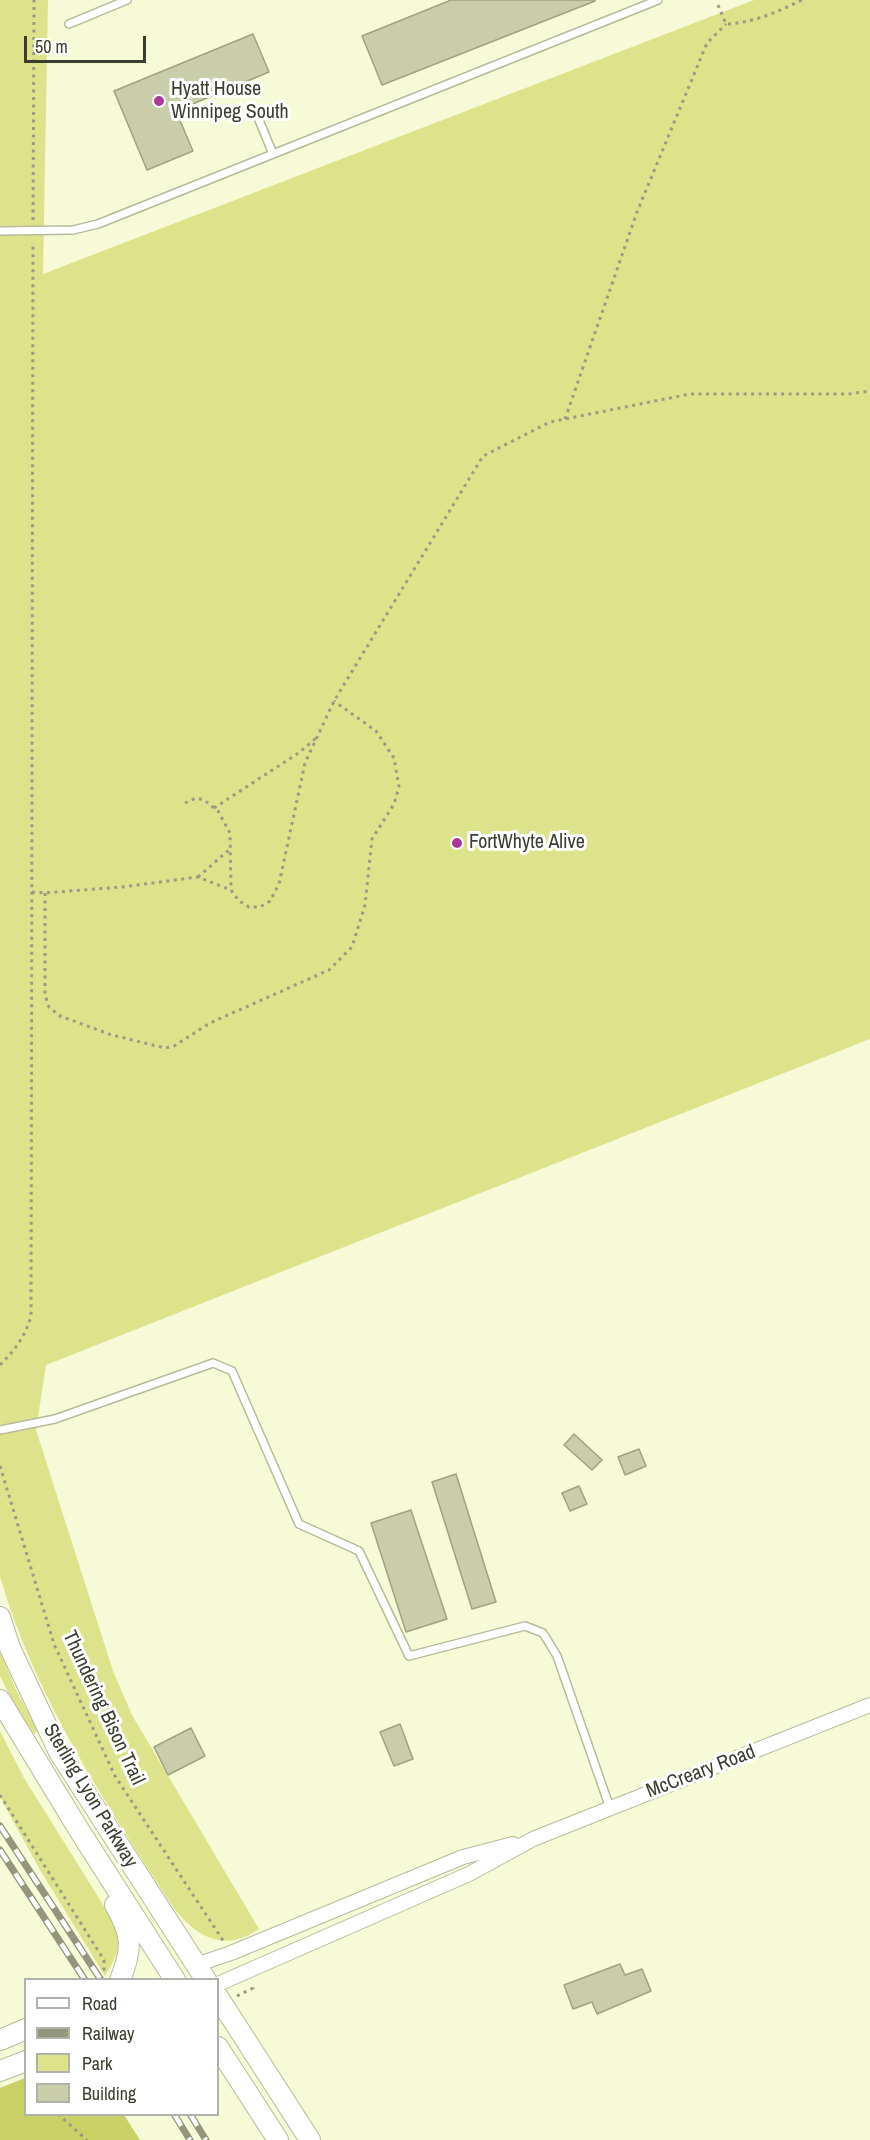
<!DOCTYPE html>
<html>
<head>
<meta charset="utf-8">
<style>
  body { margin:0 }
  #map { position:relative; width:870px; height:2140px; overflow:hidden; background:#f6fad6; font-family:"Archivo Narrow",sans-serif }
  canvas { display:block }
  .legend { position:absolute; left:24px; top:1978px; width:195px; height:138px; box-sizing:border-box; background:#fff; border:2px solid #b1b1ac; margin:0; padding:8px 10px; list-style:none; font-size:18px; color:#3b3d2f }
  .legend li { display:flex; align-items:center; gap:12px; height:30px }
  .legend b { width:30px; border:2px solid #b1b1ac }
  .scale { position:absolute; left:24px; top:36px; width:122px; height:27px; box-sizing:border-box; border:3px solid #3b3d2f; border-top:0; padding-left:8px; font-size:18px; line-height:21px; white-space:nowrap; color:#3b3d2f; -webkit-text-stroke:4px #fff; paint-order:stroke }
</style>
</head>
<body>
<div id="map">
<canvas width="870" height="2140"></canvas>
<ul class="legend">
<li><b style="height:8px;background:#fff"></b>Road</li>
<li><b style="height:8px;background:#93957d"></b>Railway</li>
<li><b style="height:16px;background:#dde38b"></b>Park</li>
<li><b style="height:16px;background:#cacdaa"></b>Building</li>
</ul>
<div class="scale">50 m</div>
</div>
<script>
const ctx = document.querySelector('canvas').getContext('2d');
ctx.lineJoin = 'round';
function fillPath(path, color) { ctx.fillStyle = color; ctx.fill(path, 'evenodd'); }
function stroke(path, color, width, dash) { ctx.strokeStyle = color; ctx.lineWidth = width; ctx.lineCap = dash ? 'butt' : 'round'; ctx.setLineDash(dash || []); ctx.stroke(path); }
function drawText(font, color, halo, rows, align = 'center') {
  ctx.font = font + ' "Archivo Narrow",sans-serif'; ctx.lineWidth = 6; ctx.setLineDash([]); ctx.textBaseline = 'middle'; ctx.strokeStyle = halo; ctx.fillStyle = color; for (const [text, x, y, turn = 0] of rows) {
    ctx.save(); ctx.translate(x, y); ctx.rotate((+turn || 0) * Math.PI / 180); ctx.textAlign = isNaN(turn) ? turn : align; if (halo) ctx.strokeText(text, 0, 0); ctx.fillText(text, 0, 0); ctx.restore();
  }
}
fillPath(new Path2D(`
  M0 0H48L43 274 754 0H870V1039L46 1365 36 1430 113 1671 132 1715 259 1929C224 1953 196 1937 173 1907 105 1802 35 1698 0 1576Z
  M0 1651 16 1690 38 1731 34 1734 18 1712 0 1676Z
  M0 1731 24 1778 117 1927C120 1949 117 1957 105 1976L40 1870 0 1797Z`), '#dde38b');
fillPath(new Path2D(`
  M25 2078 26 2114 124 2115 140 2140H0V2088Z`), '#c9d066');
const building = new Path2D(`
  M451 0H595V1L382 85 362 36Z
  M253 34 269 72 176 111 193 151 147 170 114 91Z
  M574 1434 602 1460 592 1470 564 1445Z
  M639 1449 646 1466 625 1475 618 1457Z
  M456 1474 496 1602 472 1609 432 1482Z
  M579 1486 587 1504 570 1511 562 1493Z
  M411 1510 447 1619 406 1632 371 1523Z
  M400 1724 413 1759 394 1766 380 1732Z
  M191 1728 205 1756 168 1775 154 1747Z
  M620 1964 625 1975 642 1969 651 1991 597 2014 592 2002 573 2009 564 1985Z`);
fillPath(building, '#cacdaa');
stroke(building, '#9fa381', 1.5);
const lane = new Path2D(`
  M69 24 127 0
  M254 108 273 154
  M0 231 73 230 98 224 658 0
  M0 1430 55 1419 213 1363 232 1371 299 1524 359 1551 409 1656 525 1626 543 1633 557 1656 610 1808`);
const street = new Path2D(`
  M196 1965 231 1953 463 1857 513 1844
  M218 1984 469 1874 533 1839 870 1705`);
const secondary = new Path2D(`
  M0 1617 10 1648 59 1752 206 1980
  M0 1700 79 1830 175 1980
  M115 1905C132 1934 133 1949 120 1980
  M218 1997 310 2140
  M0 2040 26 2029
  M218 2047 278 2140
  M0 2071 26 2061`);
stroke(lane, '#b8bb99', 10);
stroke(street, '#b8bb99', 16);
stroke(secondary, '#b8bb99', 22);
stroke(new Path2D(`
  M718 5 726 24C753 23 777 12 802 0
  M33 220 34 0
  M565 419 637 212 707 43 726 24
  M185 803 196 798 204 800 218 811 230 833 231 890
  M214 808 300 752 316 738
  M198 877 230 849
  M32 892 45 893 122 887 198 877 231 890 239 901 249 907H260L270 901 279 884 305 763 334 701 483 456 550 422 690 394H849L870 391
  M45 893V995L49 1007 60 1016 112 1035 165 1048 174 1046 210 1023 329 970 352 947 365 905 372 839 394 804 399 787 394 758 376 731 334 701
  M0 1365C15 1350 25 1337 31 1316L33 242
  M0 1466 54 1644 115 1776 224 1942
  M0 1795 104 1960V1971
  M237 1996 253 1988 252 1986
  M58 2114 87 2140`), '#999c83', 3, [3, 4.5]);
stroke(lane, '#fff', 7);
stroke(street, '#fff', 14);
stroke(secondary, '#fff', 20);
const rail = new Path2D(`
  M0 1826 101 1980
  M0 1850 85 1980
  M174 2114 190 2140
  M190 2114 206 2140`);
stroke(rail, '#93957d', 7);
stroke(rail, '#fff', 4.5, [14]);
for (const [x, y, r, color] of [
  [159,101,6,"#aa3a96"],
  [457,843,6,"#aa3a96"]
]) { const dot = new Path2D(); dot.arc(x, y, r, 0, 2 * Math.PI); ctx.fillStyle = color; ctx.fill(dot); stroke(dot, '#fff', 2); }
drawText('20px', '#3b3d2f', '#fff', [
  ["Hyatt House",171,90],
  ["Winnipeg South",171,113],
  ["FortWhyte Alive",469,843]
], 'left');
drawText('20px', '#3b3d2f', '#fff', [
  ["Thundering Bison Trail",103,1708,65],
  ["McCreary Road",701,1772,-21],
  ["Sterling Lyon Parkway",90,1796,59]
]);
</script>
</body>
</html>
